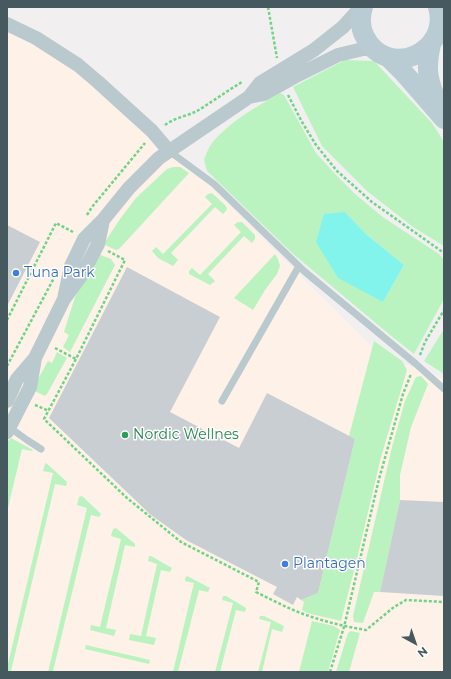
<!DOCTYPE html>
<html>
<head>
<meta charset="utf-8">
<style>
  body { margin:0 }
  #map { position:relative; width:451px; height:679px; overflow:hidden; background:#f2eff0; font-family:Montserrat,sans-serif }
  canvas { display:block }
  .frame { position:absolute; inset:0; border:8px solid #45595e; pointer-events:none }
  .north { position:absolute; left:395px; top:623px; width:40px; height:40px; -webkit-text-stroke:3px #fff; paint-order:stroke; rotate:140deg; font-size:11px; font-weight:700; line-height:16px; text-align:center; color:#45595e }
  .north::after { content:''; display:block; margin:auto; width:14px; height:18px; background:#45595e; clip-path:polygon(50% 0,100% 100%,50% 72%,0 100%) }
</style>
</head>
<body>
<div id="map">
<canvas width="451" height="679"></canvas>
<div class="frame"></div>
<div class="north">N</div>
</div>
<script>
const ctx = document.querySelector('canvas').getContext('2d');
ctx.lineJoin = 'round';
function fillPath(path, color) { ctx.fillStyle = color; ctx.fill(path, 'evenodd'); }
function stroke(path, color, width, dash) { ctx.strokeStyle = color; ctx.lineWidth = width; ctx.lineCap = dash ? 'butt' : 'round'; ctx.setLineDash(dash || []); ctx.stroke(path); }
function drawText(font, color, halo, rows, align = 'center') {
  ctx.font = font + ' Montserrat,sans-serif'; ctx.lineWidth = 3; ctx.setLineDash([]); ctx.textBaseline = 'middle'; ctx.strokeStyle = halo; ctx.fillStyle = color; for (const [text, x, y, turn = 0] of rows) {
    ctx.save(); ctx.translate(x, y); ctx.rotate((+turn || 0) * Math.PI / 180); ctx.textAlign = isNaN(turn) ? turn : align; if (halo) ctx.strokeText(text, 0, 0); ctx.fillText(text, 0, 0); ctx.restore();
  }
}
fillPath(new Path2D(`
  M7 21 122 98 381 356 444 378V672H7Z`), '#fef1e7');
fillPath(new Path2D(`
  M345 60 374 61 432 123 444 142V246L413 227 367 191 322 146 293 87Z
  M280 93 284 95 316 153 335 174 355 194 384 218 439 254 444 260V299L414 354 390 335 292 253 207 171 204 160C206 155 208 148 212 143 230 121 256 107 280 93ZM345 212 366 234 404 265 383 302Z
  M173 167H180L189 173 119 249 116 250 105 245V242L120 219 136 198 167 169Z
  M212 193 226 206 227 210 223 214 215 207 171 253 178 260 173 266 158 258 152 251 156 247 163 254 212 204 205 197 208 194Z
  M238 222H242L255 235V239L252 243 244 236 208 274 215 281 210 285 189 274V271L192 268 200 275 241 232 234 225Z
  M98 254 111 259 115 265 70 352 63 347 69 335 64 332 75 297Z
  M275 254 278 259 280 266 277 274 265 290 253 310 234 298Z
  M444 329V374L424 361Z
  M374 341 402 361 407 370 381 457 357 559 341 621 307 613 302 610 304 602 301 600 318 593 355 439 349 436Z
  M57 352 67 358 47 394 45 396 32 390 48 361 52 363Z
  M421 376 428 384 411 427 400 475V500L380 592H374L363 623 354 622 353 616 392 447 405 401 416 377Z
  M11 438 33 450 32 451 22 449 7 512V442Z
  M46 463 67 482 66 486 55 484 11 671 13 672H7V668L53 473 43 471 45 464Z
  M82 496 101 514 99 517 91 515 53 671 57 672H48L87 508 77 505 79 497Z
  M116 528 135 544V547L125 545 106 628 116 630 114 636 90 630 91 625 100 627 121 539 111 536 113 529Z
  M149 556H151L172 568 170 572 161 570 146 636 156 638 154 645 129 640 130 634 141 636 157 564 148 561Z
  M187 576 210 588 208 592 199 590 178 672H173L194 583 185 581V578Z
  M223 596H226L246 608 245 612 236 610 220 672H215L233 603 222 600Z
  M260 616H264L284 626 282 632 272 629 262 672H258L271 622 259 619Z
  M312 621 334 626 340 630 328 672H299Z
  M351 631 360 633 349 672H336L348 633Z
  M86 645 150 660 149 664 85 649Z`), '#baf3c0');
fillPath(new Path2D(`
  M345 212 366 234 404 265 383 302 338 278 316 242 324 214Z`), '#83f4ec');
fillPath(new Path2D(`
  M7 225 40 242 7 306Z
  M127 267 220 317 170 412 239 448 267 393 355 439 318 593 301 600 297 597 293 605 273 594 277 587 186 540 151 515 49 418Z
  M400 500 444 502V596L380 592Z`), '#c9ced2');
stroke(new Path2D(`
  M268 7 277 58
  M288 95 302 122 316 145 337 171 372 202 444 253
  M165 125C174 118 187 116 197 111 212 102 227 91 242 82
  M87 215 92 207 145 143
  M108 251 125 260 76 359 44 419 127 498 181 542 259 582 256 592C274 601 293 611 312 617 330 623 348 627 366 630L394 607 406 600 444 602
  M7 320 56 223 73 232
  M55 348 76 359
  M420 355 425 342 444 310
  M7 366 54 278
  M35 405 49 411
  M330 672 344 627 379 479 403 394 411 374`), '#6ed486', 2.5, [3, 2]);
stroke(new Path2D(`
  M169 151 214 184 304 271 416 364 444 389
  M222 401 299 266
  M9 427 27 440 41 449`), '#b9c9cd', 7);
stroke(new Path2D(`
  M7 24 36 38 78 65 98 82 152 131 169 151
  M249 97 264 94 298 75 338 55 363 49H375
  M64 299 71 266 84 239 103 220 129 188 159 158 249 97 260 83 314 50 343 27 361 7
  M7 401 17 379 35 358 64 299 83 273 98 244 103 220
  M7 432 30 387 35 358`), '#b9c9cd', 14);
stroke(new Path2D(`
  M363 7C360 17 360 28 365 37 387 80 451 53 438 7
  M431 44C425 71 428 80 438 105
  M388 57 404 73 444 119`), '#b9ccd3', 20);
for (const [x, y, r, color] of [
  [16,273,4,"#3f7fe0"],
  [125,435,4,"#2e9e5b"],
  [285,564,4,"#3f7fe0"]
]) { const dot = new Path2D(); dot.arc(x, y, r, 0, 2 * Math.PI); ctx.fillStyle = color; ctx.fill(dot); stroke(dot, '#fff', 1.5); }
drawText('14px', '#366cbe', '#fff', [
  ["Tuna Park",24,273],
  ["Plantagen",293,564]
], 'left');
drawText('14px', '#27864d', '#fff', [
  ["Nordic Wellnes",133,435]
], 'left');
</script>
</body>
</html>
